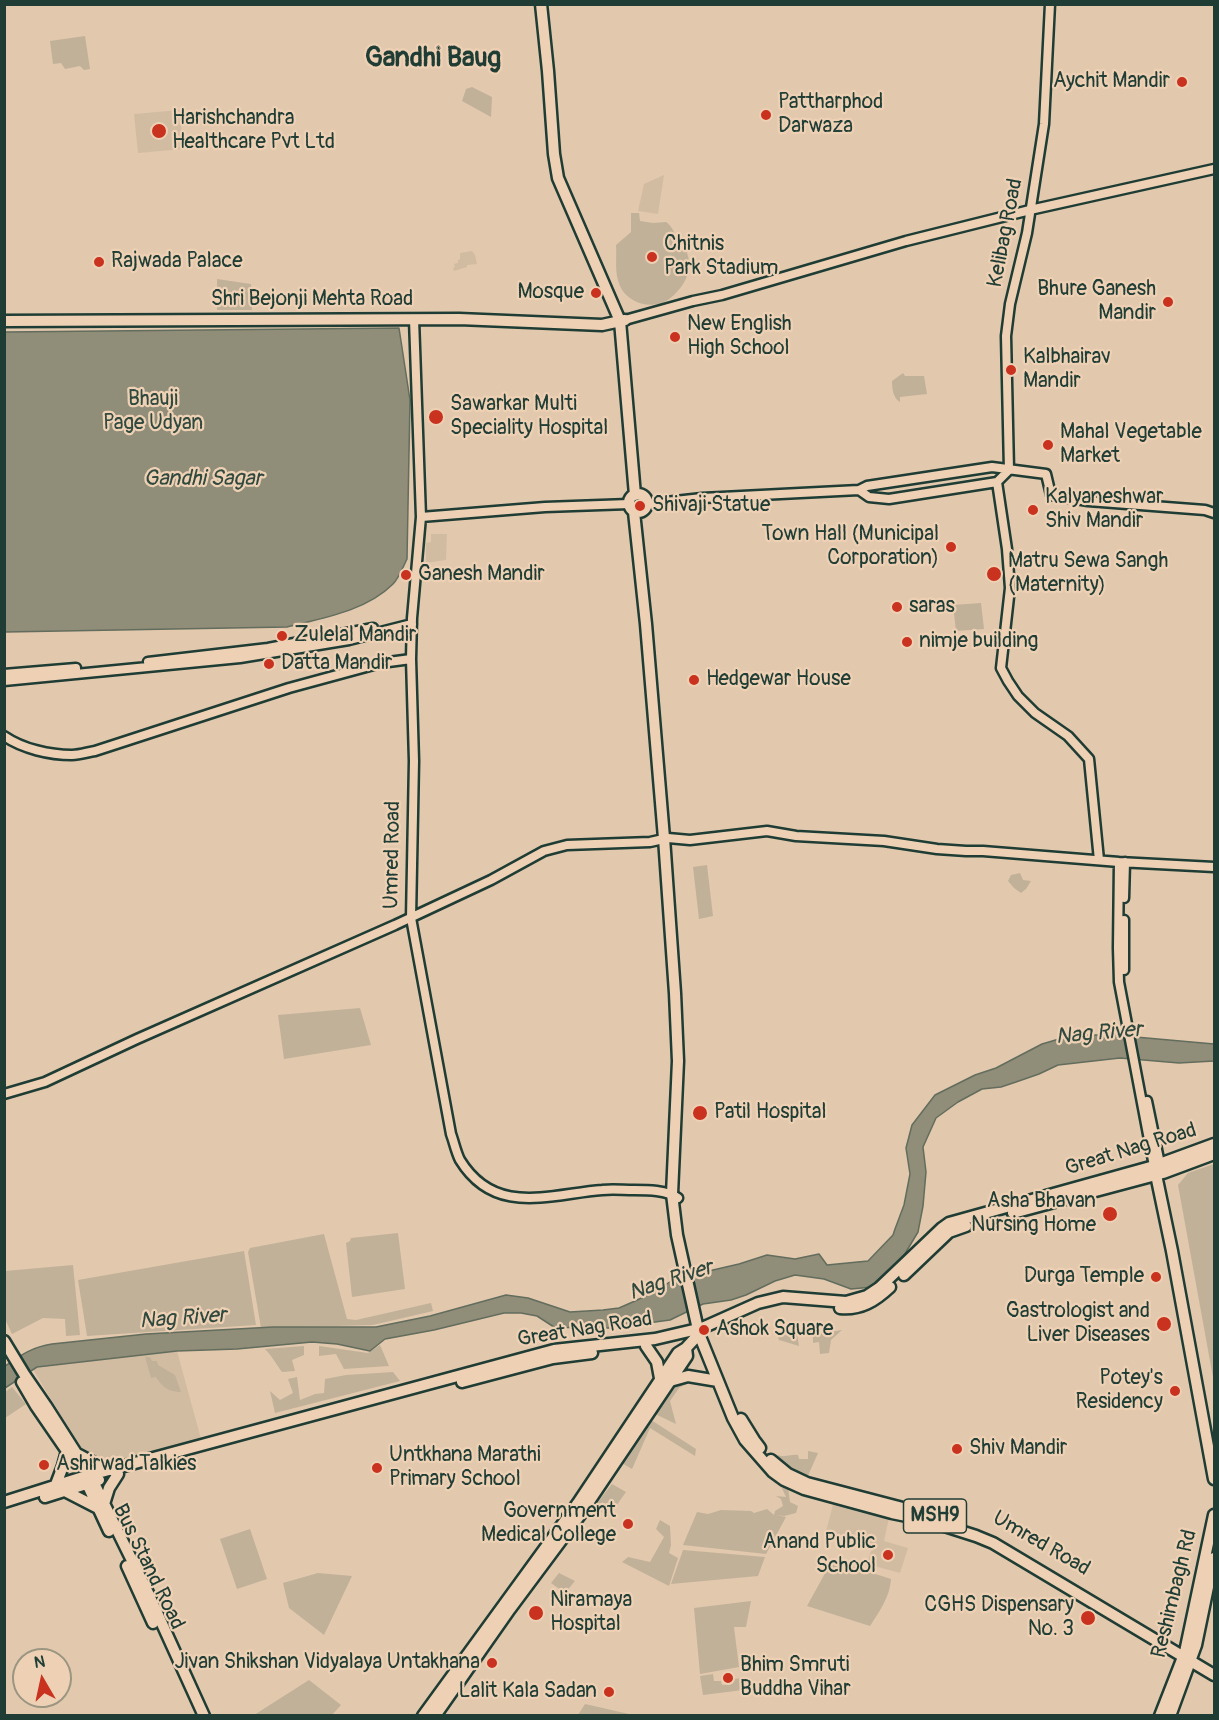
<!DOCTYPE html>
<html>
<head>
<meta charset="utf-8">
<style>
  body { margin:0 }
  #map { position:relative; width:1219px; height:1720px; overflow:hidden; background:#e2c8ad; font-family:Pangolin,sans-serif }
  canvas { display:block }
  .frame { position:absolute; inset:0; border:6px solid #1f3d34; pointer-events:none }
  .north { position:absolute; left:12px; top:1648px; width:60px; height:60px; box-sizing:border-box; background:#eed1b5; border:2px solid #9b9681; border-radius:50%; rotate:351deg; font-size:16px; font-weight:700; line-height:24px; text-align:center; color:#1f3d34 }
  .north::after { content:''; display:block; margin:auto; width:21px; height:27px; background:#c8321e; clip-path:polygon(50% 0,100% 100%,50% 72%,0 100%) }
</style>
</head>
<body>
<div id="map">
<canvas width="1219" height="1720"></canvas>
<div class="frame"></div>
<div class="north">N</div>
</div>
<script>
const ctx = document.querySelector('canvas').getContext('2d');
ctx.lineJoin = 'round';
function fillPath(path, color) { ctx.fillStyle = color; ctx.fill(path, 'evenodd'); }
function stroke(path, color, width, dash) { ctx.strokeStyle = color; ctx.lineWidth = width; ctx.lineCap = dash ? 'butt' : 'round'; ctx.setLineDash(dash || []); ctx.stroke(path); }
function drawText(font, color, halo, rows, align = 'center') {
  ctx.font = font + ' Pangolin,sans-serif'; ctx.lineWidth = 4.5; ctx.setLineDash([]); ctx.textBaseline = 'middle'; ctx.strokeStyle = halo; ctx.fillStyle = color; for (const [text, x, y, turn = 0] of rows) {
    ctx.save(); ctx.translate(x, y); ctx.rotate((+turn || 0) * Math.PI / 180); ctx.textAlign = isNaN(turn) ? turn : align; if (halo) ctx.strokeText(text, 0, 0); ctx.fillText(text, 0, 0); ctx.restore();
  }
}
fillPath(new Path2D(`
  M180 110 183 149 138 153 134 114Z
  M664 175 658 214 638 211 644 184Z
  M472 251 475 255 477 264 467 265V267L454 271 453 268 455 267 454 264 458 263V260L460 259V253Z
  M431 534H447L446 560 426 563V543L431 542Z
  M177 1351 201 1439 112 1461 98 1458 85 1451 76 1442 33 1369 36 1367Z
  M834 1501 889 1518 884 1541 908 1548 900 1573 867 1564 872 1548 826 1531Z`), '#d1bca2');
fillPath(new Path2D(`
  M85 36 90 69 84 70 80 66 65 69 61 63 53 64 50 41Z
  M472 87 492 97 491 117 462 101 466 89Z
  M631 213H639L640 221 653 223 666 222C672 226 673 231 677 237 682 244 688 251 689 261 692 276 677 296 664 302 648 309 627 302 620 286 614 272 617 259 616 245L631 232Z
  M217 279 251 284 252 310H217Z
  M903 373 905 376H924L927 394 900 397V402C893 398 892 388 892 381Z
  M981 603 984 629 956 631 953 605Z
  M707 865 713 916 699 919 693 867Z
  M1020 873 1023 880 1031 881 1026 889 1021 893 1014 888 1008 881 1011 875Z
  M360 1008 371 1045 284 1059 278 1015Z
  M1214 1164V1383L1178 1185 1188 1173Z
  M398 1233 405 1289 352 1297 346 1243 350 1241 351 1238Z
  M324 1234 347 1319 356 1320 431 1303 433 1311 373 1325 261 1328 248 1252 250 1248Z
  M244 1251 256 1325 87 1336 78 1280Z
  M73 1265 80 1335 66 1336 65 1319 43 1318 12 1334 5 1319V1271Z
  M789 1327 791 1334H797L799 1346 779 1340 775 1330Z
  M842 1330 831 1340 829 1353 820 1354 819 1342 813 1343V1335Z
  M380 1345 389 1366 344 1369 336 1354 319 1356V1346L368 1353Z
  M304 1346V1355L292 1360 295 1371 282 1372C276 1364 272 1356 265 1349Z
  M145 1357H150L152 1361H157L158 1365 175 1375 181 1392C169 1392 162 1387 156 1377L151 1378Z
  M393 1372 400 1381 275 1413 270 1391 280 1400 293 1393 288 1379 297 1377 300 1400 315 1394 324 1393 325 1379 346 1375Z
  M688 1378 691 1381 679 1388 670 1401 676 1424 653 1413 671 1383Z
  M12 1387 26 1404 5 1418V1392Z
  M648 1418 696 1449 695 1456 650 1428 632 1469 620 1462Z
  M808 1451 818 1453 807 1478 776 1460 778 1455C785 1458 790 1454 798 1455L799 1459H808Z
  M612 1484 626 1492 609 1516 593 1508Z
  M780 1484 788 1487 790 1502 798 1506 796 1513 784 1516 776 1515 786 1517 766 1554 683 1545 697 1512 708 1514 721 1510 751 1511 754 1513 767 1509 774 1515 775 1511 783 1506 781 1499 776 1496 786 1497Z
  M660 1520 670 1526 671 1545 669 1553 678 1558 669 1586 622 1562 628 1557 650 1562 664 1537 656 1529Z
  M250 1529 267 1579 237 1589 220 1539Z
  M683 1550 765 1557 758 1576 671 1584Z
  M838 1562 891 1579C890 1597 879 1612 870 1626L807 1606 829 1566Z
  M318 1573 352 1576 324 1635 289 1608 283 1583Z
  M559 1573 575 1581 565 1593 551 1583Z
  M751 1601 746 1627H734L739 1667 700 1674 694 1608Z
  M713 1674 714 1681H721L722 1685 732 1684 735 1679 741 1678 743 1690 703 1695 700 1676Z
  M309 1680 341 1705 332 1715H254Z
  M585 1704 629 1714V1715H578Z`), '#c1b199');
const water = new Path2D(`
  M399 328 410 400 407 559C403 567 399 578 393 584 366 611 323 618 287 627L5 632V332Z
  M1089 1035H1113L1214 1044V1061L1179 1063 1120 1058 1058 1065 1039 1074 1016 1082 1001 1087 982 1089 958 1102 936 1118 923 1147 926 1172 923 1206 918 1232 900 1262 873 1287 851 1289 824 1279 795 1275 775 1281 746 1295 731 1300 703 1304 670 1320 610 1328H581L554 1327 537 1316 521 1313H504L434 1330 385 1339 370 1351 337 1344 312 1342 237 1349 177 1351 37 1367 5 1388V1366C21 1355 32 1347 52 1344L146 1334 273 1327H376L430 1316 506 1295 528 1298 570 1312 603 1310 619 1308 635 1301 658 1290 674 1279 739 1264 767 1255 795 1259 819 1254 827 1265 868 1261 893 1235 895 1229 904 1205 910 1174 906 1148 912 1125 935 1095 975 1075 996 1068 1042 1044 1059 1039Z`);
fillPath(water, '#908d79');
stroke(water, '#636d5d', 1.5);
const minor = new Path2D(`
  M414 319 421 517 412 618 411 659 414 761 411 918 451 1134C454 1142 456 1152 460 1160 495 1217 550 1194 602 1190 612 1189 623 1190 634 1190 647 1190 667 1190 678 1198
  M625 320 693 301 722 295 906 241 1030 210 1214 169
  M1009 470 1006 336 1010 304 1027 233 1044 124 1050 4
  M997 482 1007 549 1010 588 1001 668 1008 681 1018 696 1035 713 1068 736 1089 759 1099 860
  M859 490 869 497 889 499 997 482 1009 470
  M648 504 702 498 859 490 867 486 992 467 1046 474 1051 495 1088 501 1205 510 1214 513
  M421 517 545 507 629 504
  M148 662 268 648 373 628
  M4 674 76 668
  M4 681 240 658 349 640 412 624
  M4 736C23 749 50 755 72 755 80 755 88 752 95 751L289 688 381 663 411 659
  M1119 862 1118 948 1119 982 1154 1166
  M1124 898 1125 862
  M1124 970V920
  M4 1094 45 1082 137 1039 395 925 491 880 544 851 567 845 650 842 668 838 690 840 767 831 796 836 884 841 937 849 966 851H983L1119 862 1214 867
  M1147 1101 1160 1164`);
const major = new Path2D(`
  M541 4 548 71 554 154 558 178 620 321 635 495
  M4 321 459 319 602 325 625 320
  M629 503a9 9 0 1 1 18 0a9 9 0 1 1-18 0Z
  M634 512 646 624 664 838 675 993 678 1061 672 1194 677 1235 699 1334 733 1418 745 1440 773 1472 784 1480 804 1489 892 1513 926 1520 976 1536 993 1543 1214 1675
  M1155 1170 1172 1251 1214 1479
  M1013 1213 1163 1173 1214 1154
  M904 1275 949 1232 966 1226
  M840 1308C861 1310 875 1301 890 1287
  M4 1341 24 1374 46 1406 90 1475 149 1595 204 1716
  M646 1346 657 1362 660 1378
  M670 1381 688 1376 718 1381
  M22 1382 36 1406 69 1454
  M462 1382 553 1358 592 1353
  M741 1419 754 1440 760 1448
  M77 1454 96 1464 112 1470
  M771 1460 788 1474 807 1483 918 1512
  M55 1487 63 1466 67 1451
  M89 1488 109 1531
  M65 1491 98 1508
  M45 1497 99 1480
  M4 1502 83 1477 554 1350 655 1339 702 1328 758 1303 783 1297 846 1302 867 1296 879 1288 942 1228 949 1223 1154 1166 1214 1144
  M104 1504 109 1488 118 1474
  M127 1566 153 1623
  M423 1716 578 1503 678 1353 686 1348 699 1334
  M435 1716 510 1609 580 1515 687 1356 686 1348
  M1160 1716 1185 1652 1214 1515
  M1170 1716 1196 1645 1214 1558`);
stroke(minor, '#1f3d34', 13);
stroke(major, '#1f3d34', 15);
stroke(minor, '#eed1b5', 8);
stroke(major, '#eed1b5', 10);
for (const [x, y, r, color] of [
  [1182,82,6,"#c8321e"],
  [766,115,6,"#c8321e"],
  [159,131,8,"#c8321e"],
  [652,257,6,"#c8321e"],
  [99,262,6,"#c8321e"],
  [596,293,6,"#c8321e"],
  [1168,302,6,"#c8321e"],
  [675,337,6,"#c8321e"],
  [1011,370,6,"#c8321e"],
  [436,417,8,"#c8321e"],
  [1048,445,6,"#c8321e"],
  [640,506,6,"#c8321e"],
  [1033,510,6,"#c8321e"],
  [951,547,6,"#c8321e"],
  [994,574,8,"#c8321e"],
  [406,575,6,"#c8321e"],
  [897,607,6,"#c8321e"],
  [282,636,6,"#c8321e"],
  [907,642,6,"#c8321e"],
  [269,664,6,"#c8321e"],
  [694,680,6,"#c8321e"],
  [700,1113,8,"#c8321e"],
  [1110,1214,8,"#c8321e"],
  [1156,1277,6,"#c8321e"],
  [1164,1324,8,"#c8321e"],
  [704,1330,6,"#c8321e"],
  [1175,1391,6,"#c8321e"],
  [957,1449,6,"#c8321e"],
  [44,1465,6,"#c8321e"],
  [377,1468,6,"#c8321e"],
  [628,1524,6,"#c8321e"],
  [888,1555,6,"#c8321e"],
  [536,1613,8,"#c8321e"],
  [1088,1618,8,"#c8321e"],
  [492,1663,6,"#c8321e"],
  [728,1678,6,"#c8321e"],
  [609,1692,6,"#c8321e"]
]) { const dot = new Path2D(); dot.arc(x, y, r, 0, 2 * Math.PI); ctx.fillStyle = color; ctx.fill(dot); stroke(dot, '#eed1b5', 2); }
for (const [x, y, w] of [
  [935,1516,63]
]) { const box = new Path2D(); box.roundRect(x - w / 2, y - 17, w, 34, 4.5); ctx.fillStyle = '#eed1b5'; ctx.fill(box); stroke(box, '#1f3d34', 1.5); }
drawText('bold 20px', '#1f3d34', null, [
  ["MSH9",935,1516]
]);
drawText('21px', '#1f3d34', '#eed1b5', [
  ["Aychit Mandir",1170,82,"right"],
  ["Pattharphod",778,103],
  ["Darwaza",778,127],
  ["Harishchandra",172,119],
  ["Healthcare Pvt Ltd",172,143],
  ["Chitnis",664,245],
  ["Park Stadium",664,269],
  ["Rajwada Palace",111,262],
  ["Bhure Ganesh",1156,290,"right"],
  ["Mandir",1156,314,"right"],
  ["Mosque",584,293,"right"],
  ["New English",687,325],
  ["High School",687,349],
  ["Kalbhairav",1023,358],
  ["Mandir",1023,382],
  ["Sawarkar Multi",450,405],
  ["Speciality Hospital",450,429],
  ["Mahal Vegetable",1060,433],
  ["Market",1060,457],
  ["Kalyaneshwar",1045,498],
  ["Shiv Mandir",1045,522],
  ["Shivaji Statue",652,506],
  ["Town Hall (Municipal",939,535,"right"],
  ["Corporation)",939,559,"right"],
  ["Matru Sewa Sangh",1008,562],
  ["(Maternity)",1008,586],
  ["Ganesh Mandir",418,575],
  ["saras",909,607],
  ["Zulelal Mandir",294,636],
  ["nimje building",919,642],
  ["Datta Mandir",281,664],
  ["Hedgewar House",706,680],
  ["Patil Hospital",714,1113],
  ["Asha Bhavan",1096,1202,"right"],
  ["Nursing Home",1096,1226,"right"],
  ["Durga Temple",1144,1277,"right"],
  ["Gastrologist and",1150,1312,"right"],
  ["Liver Diseases",1150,1336,"right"],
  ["Ashok Square",716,1330],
  ["Potey's",1163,1379,"right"],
  ["Residency",1163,1403,"right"],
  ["Shiv Mandir",969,1449],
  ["Untkhana Marathi",389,1456],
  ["Primary School",389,1480],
  ["Ashirwad Talkies",56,1465],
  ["Government",616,1512,"right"],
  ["Medical College",616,1536,"right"],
  ["Anand Public",876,1543,"right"],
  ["School",876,1567,"right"],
  ["Niramaya",550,1601],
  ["Hospital",550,1625],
  ["CGHS Dispensary",1074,1606,"right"],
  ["No. 3",1074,1630,"right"],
  ["Jivan Shikshan Vidyalaya Untakhana",480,1663,"right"],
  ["Bhim Smruti",740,1666],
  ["Buddha Vihar",740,1690],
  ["Lalit Kala Sadan",597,1692,"right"]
], 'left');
drawText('21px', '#1f3d34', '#eed1b5', [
  ["Kelibag Road",1006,233,-79],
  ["Shri Bejonji Mehta Road",312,300],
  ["Umred Road",393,855,-89],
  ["Great Nag Road",1131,1150,-17],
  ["Great Nag Road",585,1330,-9],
  ["Umred Road",1041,1544,30],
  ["Bus Stand Road",148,1567,64],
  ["Reshimbagh Rd",1175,1594,-76]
]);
drawText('21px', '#2f493e', '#eed1b5', [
  ["Bhauji",153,400],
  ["Page Udyan",153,424]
]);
drawText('italic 22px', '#30493e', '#eed1b5', [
  ["Gandhi Sagar",203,479],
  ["Nag River",1099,1034,-5],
  ["Nag River",671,1281,-18],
  ["Nag River",183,1319,-4]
]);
drawText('bold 27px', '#1f3d34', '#eed1b5', [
  ["Gandhi Baug",433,59]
]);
</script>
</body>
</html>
